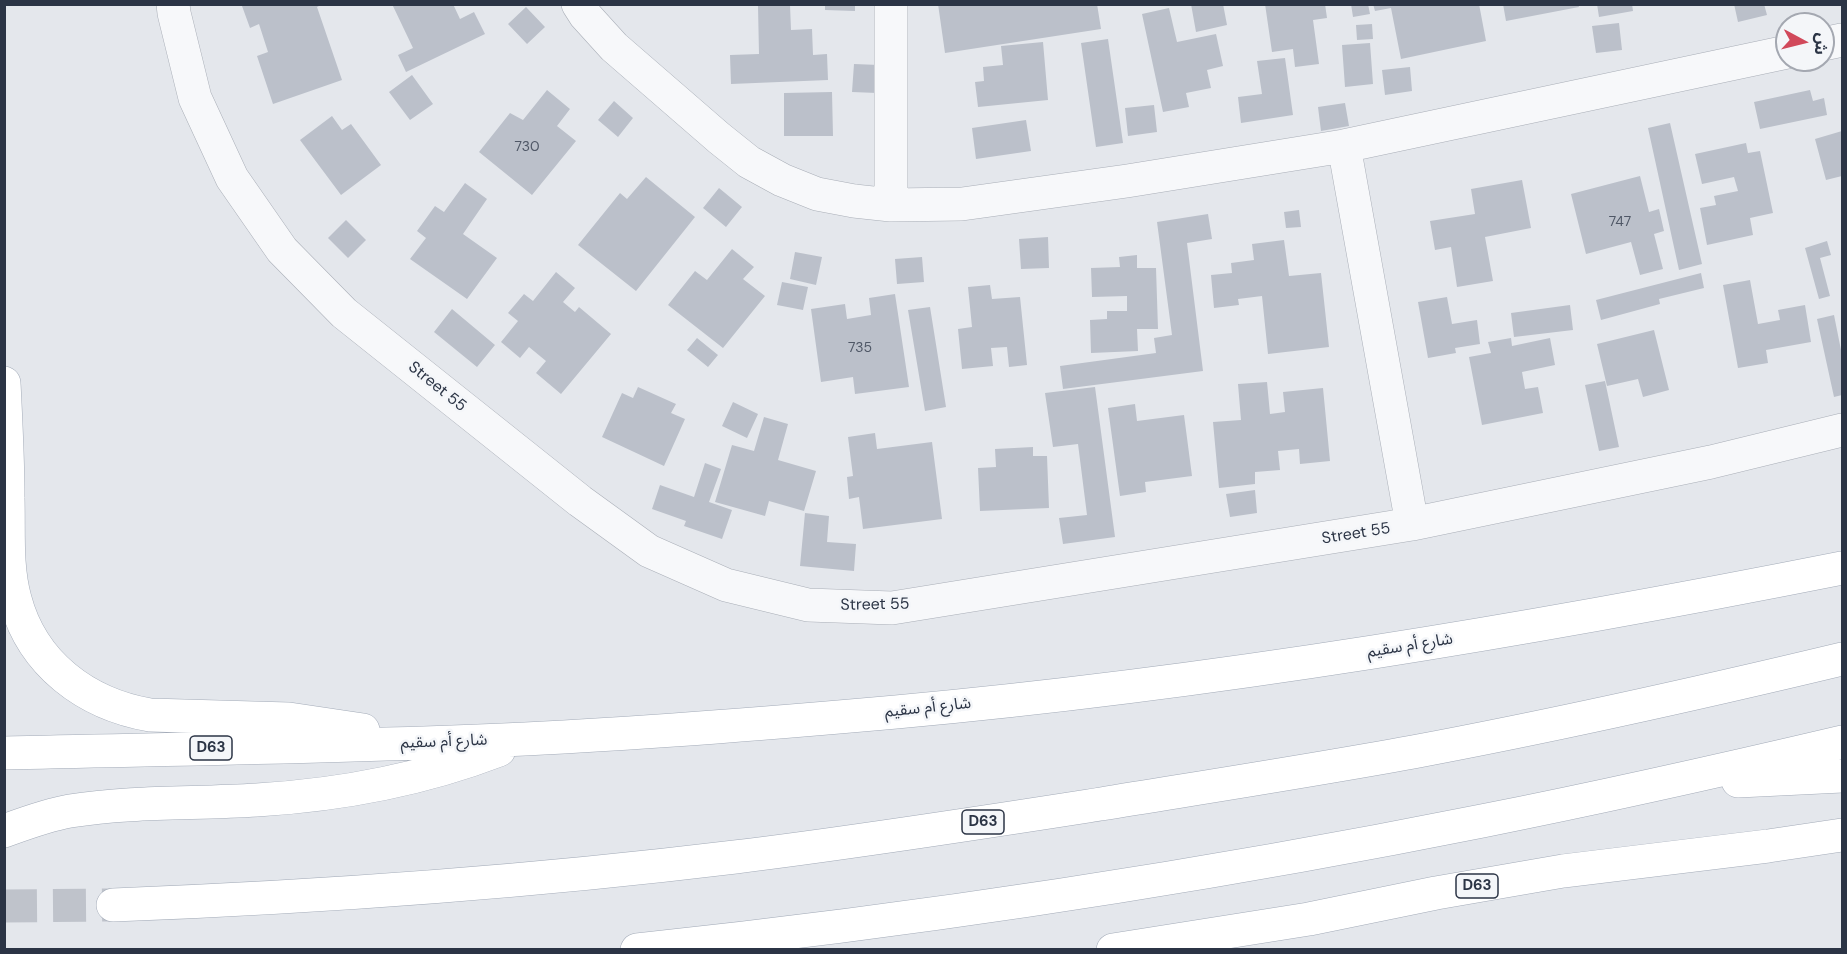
<!DOCTYPE html>
<html>
<head>
<meta charset="utf-8">
<style>
  body { margin:0 }
  #map { position:relative; width:1847px; height:954px; overflow:hidden; background:#e4e7ec; font-family:"DM Sans","Noto Sans Arabic",sans-serif }
  canvas { display:block }
  .frame { position:absolute; inset:0; border:6px solid #2b3445; pointer-events:none }
  .north { position:absolute; left:1775px; top:12px; width:60px; height:60px; box-sizing:border-box; background:#f4f6f9; border:2px solid #a4a8b1; border-radius:50%; rotate:97deg; font-size:16px; font-weight:700; line-height:24px; text-align:center; color:#2b3445 }
  .north::after { content:''; display:block; margin:auto; width:21px; height:27px; background:#d1495b; clip-path:polygon(50% 0,100% 100%,50% 72%,0 100%) }
</style>
</head>
<body>
<div id="map">
<canvas width="1847" height="954"></canvas>
<div class="frame"></div>
<div class="north">ش</div>
</div>
<script>
const ctx = document.querySelector('canvas').getContext('2d');
ctx.lineJoin = 'round';
function fillPath(path, color) { ctx.fillStyle = color; ctx.fill(path, 'evenodd'); }
function stroke(path, color, width, dash) { ctx.strokeStyle = color; ctx.lineWidth = width; ctx.lineCap = dash ? 'butt' : 'round'; ctx.setLineDash(dash || []); ctx.stroke(path); }
function drawText(font, color, halo, rows, align = 'center') {
  ctx.font = font + ' "DM Sans","Noto Sans Arabic",sans-serif'; ctx.lineWidth = 5; ctx.setLineDash([]); ctx.textBaseline = 'middle'; ctx.strokeStyle = halo; ctx.fillStyle = color; for (const [text, x, y, turn = 0] of rows) {
    ctx.save(); ctx.translate(x, y); ctx.rotate((+turn || 0) * Math.PI / 180); ctx.textAlign = isNaN(turn) ? turn : align; if (halo) ctx.strokeText(text, 0, 0); ctx.fillText(text, 0, 0); ctx.restore();
  }
}
fillPath(new Path2D(`
  M246 4H323L317 7 342 80 273 104 257 56 268 52 259 24 250 28 242 6Z
  M392 4H453L460 19 474 12 485 34 406 72 398 55 413 48Z
  M825 4H855V11L825 10Z
  M938 4H1097L1101 29 945 53Z
  M1191 4H1223L1227 25 1196 32Z
  M1265 4H1325L1327 18 1313 20 1319 64 1295 67 1293 49 1272 52Z
  M1351 4H1368L1370 14 1353 17Z
  M1373 4H1479L1486 41 1401 59 1391 8 1375 11Z
  M1503 4H1578L1579 7 1506 21Z
  M1597 4H1632L1633 11 1599 17Z
  M1734 4H1764L1767 15 1738 22Z
  M790 5 791 30 812 29 813 55 827 54 828 80 731 84 730 55 759 54 758 6Z
  M526 7 545 27 527 44 508 24Z
  M1169 8 1177 42 1216 34 1223 66 1207 70 1211 88 1186 93 1189 107 1163 112 1142 14Z
  M1619 23 1622 50 1596 53 1592 26Z
  M1372 24 1373 39 1357 40 1356 25Z
  M1108 39 1123 143 1096 147 1081 43Z
  M1043 42 1048 100 978 107 975 82 984 81 983 67 1003 65 1001 46Z
  M1370 43 1373 84 1345 87 1342 45Z
  M1285 58 1293 115 1241 123 1238 97 1262 94 1257 61Z
  M854 64 879 65 877 93 852 92Z
  M1410 67 1412 91 1385 95 1382 70Z
  M412 75 433 104 410 120 389 92Z
  M547 90 570 109 557 126 576 141 532 195 479 152 510 113 523 120Z
  M1810 90 1813 101 1824 98 1827 115 1760 129 1754 102Z
  M832 92 833 136H784V93Z
  M614 101 633 118 618 137 598 120Z
  M1345 103 1349 126 1321 131 1318 107Z
  M1154 105 1157 132 1128 136 1125 108Z
  M332 116 342 130 351 124 381 165 341 195 300 140Z
  M1026 120 1031 151 976 159 972 128Z
  M1670 123 1702 264 1679 270 1648 128Z
  M1842 131V176L1826 180 1815 139Z
  M1746 143 1748 153 1760 151 1773 213 1750 218 1753 235 1707 245 1700 208 1716 205 1714 196 1738 191 1734 177 1702 184 1695 154Z
  M1640 176 1649 212 1659 209 1664 231 1654 234 1663 269 1640 275 1631 242 1586 254 1571 194Z
  M646 177 695 217 636 291 578 245 620 193 627 199Z
  M1522 180 1531 228 1485 237 1493 281 1457 287 1451 247 1435 250 1430 221 1475 214 1471 189Z
  M465 183 487 199 463 234 497 258 467 299 410 259 426 238 417 231 435 206 444 212Z
  M719 188 742 207 726 227 703 208Z
  M1299 210 1301 227 1286 228 1284 212Z
  M1208 214 1212 239 1187 243 1203 371 1063 389 1060 366 1156 353 1154 338 1172 335 1157 222Z
  M346 220 366 240 348 258 328 238Z
  M1048 237 1049 268 1021 269 1019 239Z
  M1284 240 1289 276 1321 273 1329 347 1268 354 1262 296 1238 299 1239 305 1214 308 1211 275 1232 273 1231 263 1254 260 1252 244Z
  M1827 241 1831 255 1820 258 1830 296 1819 299 1805 248Z
  M732 249 754 267 743 279 765 296 723 348 668 305 695 271 707 280Z
  M795 252 822 257 816 285 790 279Z
  M1137 255V268H1156L1158 329H1137L1138 351 1091 353 1090 320 1107 319V311H1127V296L1092 297 1091 268 1120 267 1119 257Z
  M922 257 924 282 897 284 895 259Z
  M556 272 575 288 563 302 575 312 579 307 611 334 561 394 536 373 546 361 529 347 520 358 501 342 518 321 508 313 524 294 533 301Z
  M1701 273 1704 288 1659 299 1660 304 1601 320 1596 300Z
  M1750 280 1758 324 1780 320 1778 310 1805 305 1811 342 1766 350 1768 363 1738 368 1723 285Z
  M782 282 808 287 803 310 777 305Z
  M990 285 992 299 1020 297 1027 365 1009 367 1007 347 991 348 993 366 962 369 958 329 972 327 968 287Z
  M895 294 909 387 855 394 853 377 821 382 811 309 845 304 847 319 871 315 869 298Z
  M1447 297 1452 324 1477 320 1480 344 1455 348 1456 353 1428 358 1418 302Z
  M1570 305 1573 330 1514 337 1511 313Z
  M930 307 946 407 925 411 908 310Z
  M452 309 495 345 477 367 434 332Z
  M1834 315 1842 355V395L1834 397 1817 319Z
  M1654 330 1669 390 1643 397 1638 379 1607 386 1597 344Z
  M697 338 718 355 708 367 687 350Z
  M1511 338 1512 346 1550 338 1555 365 1522 372 1525 389 1538 387 1543 413 1482 425 1469 357 1491 353 1488 342Z
  M1605 381 1619 447 1599 451 1585 385Z
  M1267 382 1270 414 1285 412 1283 392 1323 388 1330 461 1300 464 1299 449 1278 451 1280 470 1255 472V484L1219 488 1213 422 1241 420 1238 384Z
  M638 387 676 404 671 413 685 419 664 466 602 437 622 393 633 398Z
  M1095 387 1115 537 1063 544 1059 518 1087 515 1078 444 1053 447 1045 393Z
  M733 402 758 414 747 438 722 426Z
  M1135 404 1137 421 1184 415 1192 476 1145 482 1146 492 1120 496 1108 408Z
  M764 417 788 424 778 460 816 471 804 511 769 501 765 516 715 502 732 445 754 451Z
  M875 433 877 449 932 442 942 519 863 529 859 497 849 499 847 477 853 476 848 437Z
  M1033 447V456H1047L1049 508 980 511 978 468 996 467 995 449Z
  M705 463 721 469 709 502 732 510 722 539 684 526 686 521 652 509 660 485 694 497Z
  M1255 490 1257 513 1230 517 1226 494Z
  M805 513 829 516 827 542 856 544 854 571 800 566Z`), '#bbc0ca');
stroke(new Path2D(`
  M4 906 113 905`), '#bfc3cb', 33, [33, 16]);
const minor = new Path2D(`
  M173 4 174 13 195 98 232 178 282 250 344 313 580 501 649 551 726 585 808 605 892 608 1412 524 1711 462 1842 430
  M578 4 585 15 614 47 719 138 749 162 782 180 817 194 854 201 891 205 962 204 1127 181 1344 146 1787 52
  M891 4V205
  M1823 44 1842 40
  M1344 146 1412 524`);
const major = new Path2D(`
  M4 383C6 422 8 460 8 498 9 532 6 567 15 599 32 664 86 704 150 715L289 719 363 730
  M4 753C178 749 352 747 525 739 649 733 773 723 896 712 1214 683 1529 630 1842 568
  M1738 781 1842 776
  M4 831C26 823 47 815 70 811 132 801 195 804 257 800 340 795 421 780 499 750
  M113 905C321 897 529 882 735 857 858 842 979 823 1101 804 1205 787 1309 771 1413 752 1557 725 1700 693 1842 659
  M637 950C920 920 1202 877 1482 821 1603 797 1723 770 1842 742
  M1113 950 1309 919 1436 893 1563 871 1768 846 1842 835`);
stroke(minor, '#a9aeb7', 34);
stroke(major, '#a3abb8', 34);
stroke(minor, '#f7f8fa', 33);
stroke(major, '#fff', 33);
drawText('14px', '#4f5766', null, [
  ["730",527,147],
  ["747",1620,222],
  ["735",860,348]
]);
for (const [x, y, w] of [
  [211,748,42],
  [983,822,42],
  [1477,886,42]
]) { const box = new Path2D(); box.roundRect(x - w / 2, y - 12, w, 24, 4.5); ctx.fillStyle = '#f4f6f9'; ctx.fill(box); stroke(box, '#2b3445', 1.5); }
drawText('bold 15px', '#2b3445', null, [
  ["D63",211,748],
  ["D63",983,822],
  ["D63",1477,886]
]);
drawText('16px', '#2b3445', '#f4f6f9', [
  ["Street 55",437,387,39],
  ["Street 55",1356,534,-9],
  ["Street 55",875,605,-1],
  ["شارع أم سقيم",1410,646,-9],
  ["شارع أم سقيم",928,708,-6],
  ["شارع أم سقيم",444,742,-2]
]);
</script>
</body>
</html>
